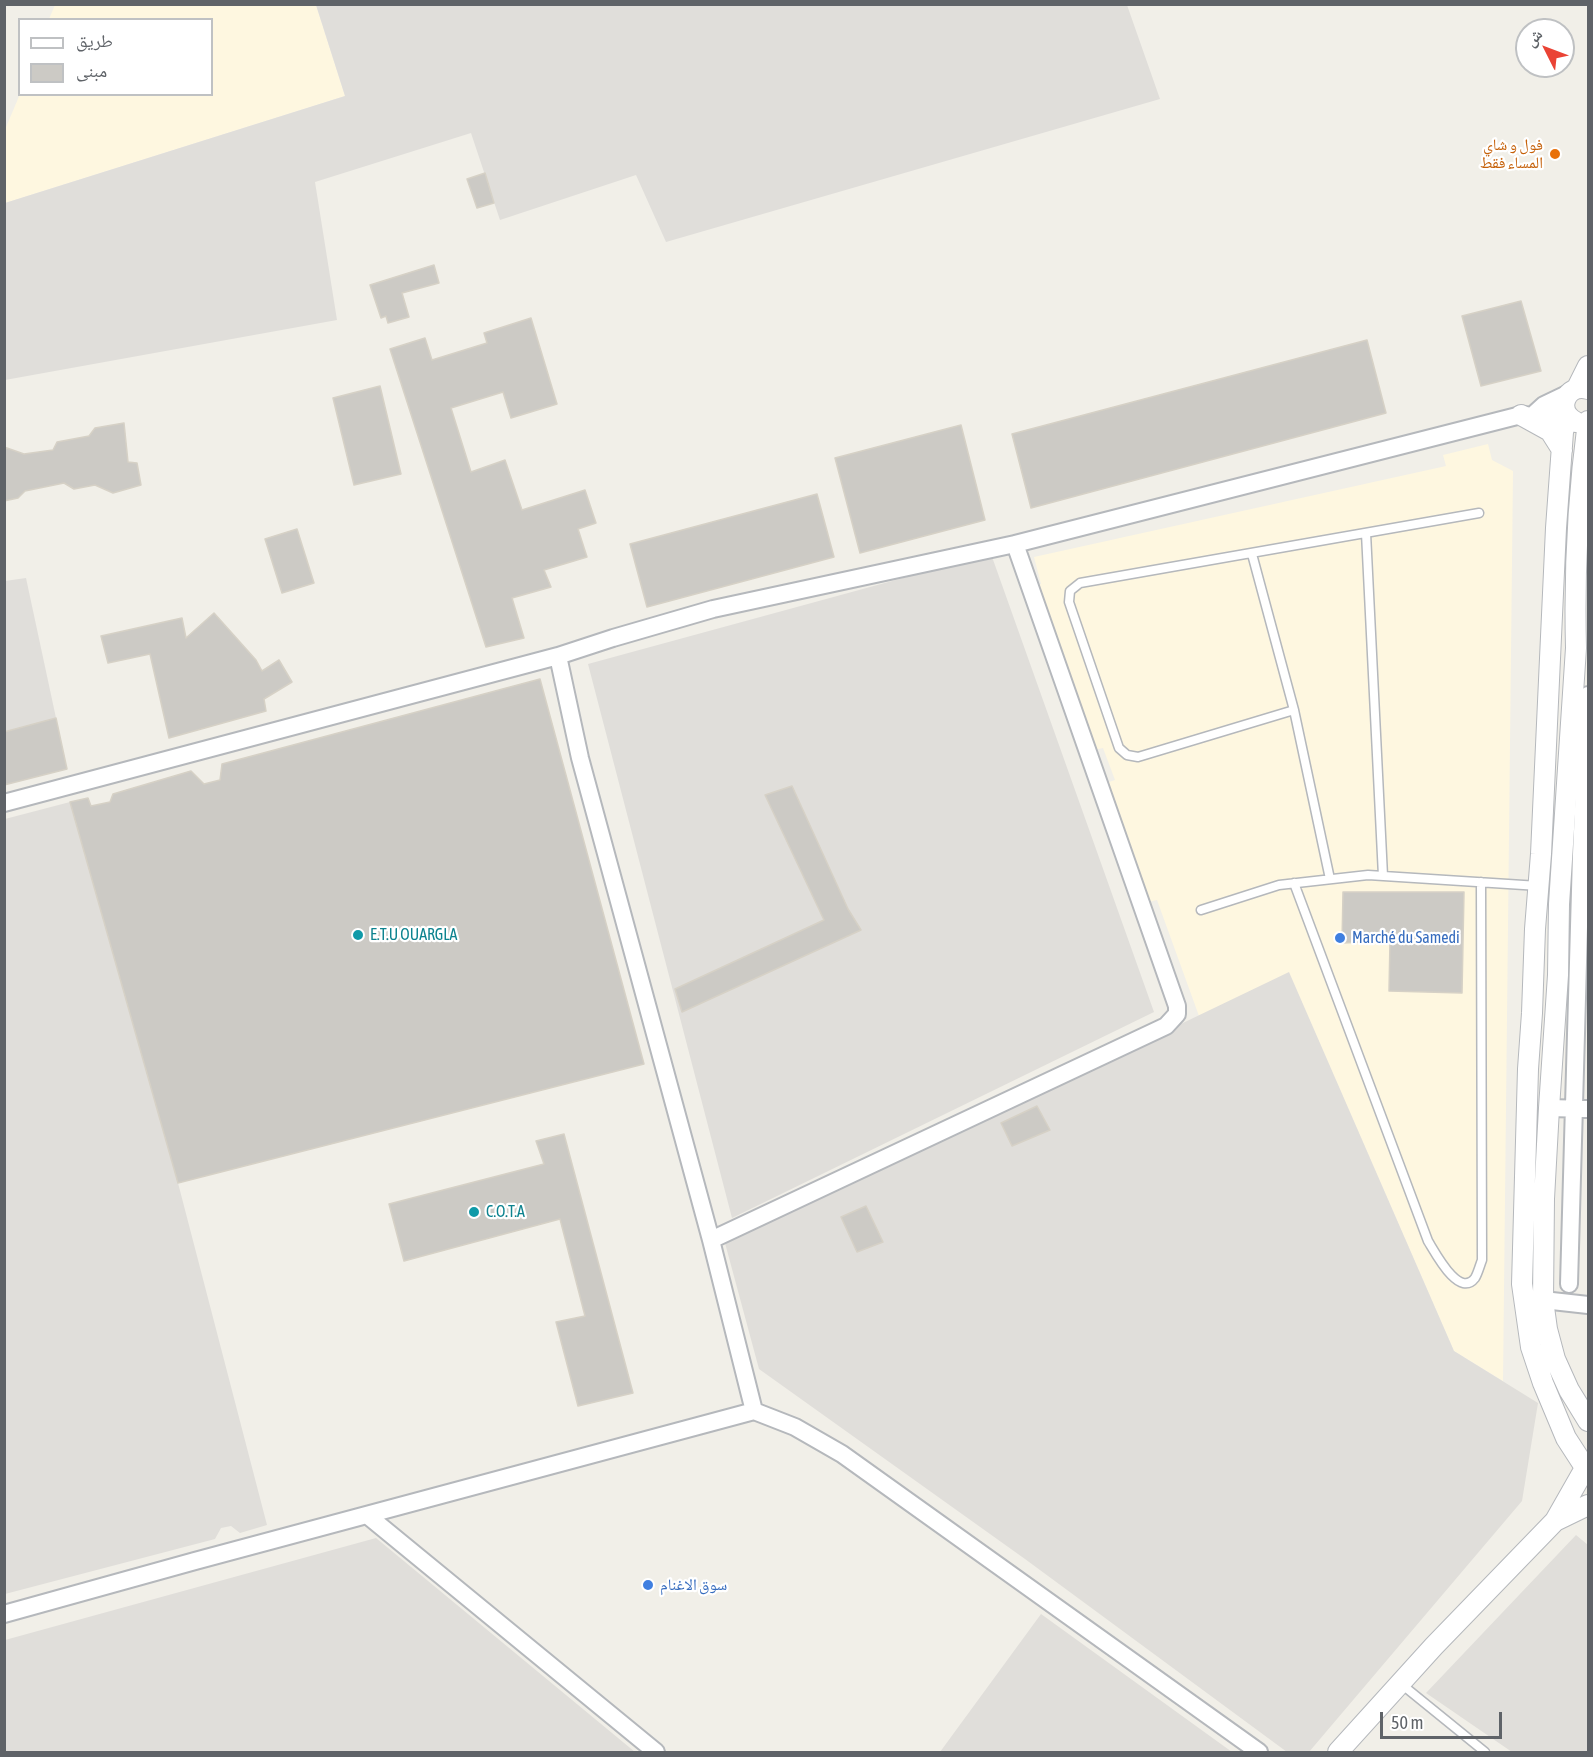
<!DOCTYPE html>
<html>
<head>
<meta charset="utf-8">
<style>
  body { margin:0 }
  #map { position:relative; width:1593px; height:1757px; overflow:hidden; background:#f1efe8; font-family:"Asap Condensed","Noto Naskh Arabic",sans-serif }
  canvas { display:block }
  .frame { position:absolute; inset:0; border:6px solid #5f6368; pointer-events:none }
  .legend { position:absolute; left:18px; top:18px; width:195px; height:78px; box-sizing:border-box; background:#fff; border:2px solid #bfc1c3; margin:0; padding:8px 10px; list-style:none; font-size:18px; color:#5f6368 }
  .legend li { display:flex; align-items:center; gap:12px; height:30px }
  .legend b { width:30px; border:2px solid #bfc1c3 }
  .north { position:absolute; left:1515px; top:18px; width:60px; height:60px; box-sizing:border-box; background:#fff; border:2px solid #bfc1c3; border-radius:50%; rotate:312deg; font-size:16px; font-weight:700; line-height:24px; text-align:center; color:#5f6368 }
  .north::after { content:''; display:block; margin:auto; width:21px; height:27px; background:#ea4335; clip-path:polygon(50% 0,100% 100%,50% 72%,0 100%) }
  .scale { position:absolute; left:1380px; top:1712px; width:122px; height:27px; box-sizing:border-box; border:3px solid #5f6368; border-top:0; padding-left:8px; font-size:18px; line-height:21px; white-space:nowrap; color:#5f6368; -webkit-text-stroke:4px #fff; paint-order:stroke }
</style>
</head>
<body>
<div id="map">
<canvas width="1593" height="1757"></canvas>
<div class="frame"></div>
<ul class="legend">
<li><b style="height:8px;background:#fff"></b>طريق</li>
<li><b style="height:16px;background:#cccac5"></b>مبنى</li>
</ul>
<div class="north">ش</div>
<div class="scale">50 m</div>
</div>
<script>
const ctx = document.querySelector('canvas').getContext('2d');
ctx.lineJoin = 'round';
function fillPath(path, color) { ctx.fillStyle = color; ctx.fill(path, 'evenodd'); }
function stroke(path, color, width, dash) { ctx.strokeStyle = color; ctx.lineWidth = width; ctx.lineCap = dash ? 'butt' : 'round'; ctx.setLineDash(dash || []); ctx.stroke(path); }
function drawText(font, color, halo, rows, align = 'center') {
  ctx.font = font + ' "Asap Condensed","Noto Naskh Arabic",sans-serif'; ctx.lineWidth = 4.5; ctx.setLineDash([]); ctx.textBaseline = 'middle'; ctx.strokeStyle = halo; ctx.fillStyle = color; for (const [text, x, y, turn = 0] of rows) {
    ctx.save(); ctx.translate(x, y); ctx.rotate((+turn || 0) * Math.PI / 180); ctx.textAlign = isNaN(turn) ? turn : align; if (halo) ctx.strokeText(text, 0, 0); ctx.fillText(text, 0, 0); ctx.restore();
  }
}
fillPath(new Path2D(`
  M55 5H316L345 96 5 203 4 132 20 94H212V20L49 19Z
  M1488 444 1492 460 1513 471 1503 1381 1454 1351 1289 973 1199 1016 1157 900 1144 903 1100 785 1115 780 1103 748 1090 751 1029 588 1041 584 1034 557 1446 466 1443 455Z`), '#fef7e0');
fillPath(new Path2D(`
  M316 5H1127L1160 99 666 242 636 175 500 220 471 133 315 182 337 320 5 380V203L345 96Z
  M991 554 1154 1012 732 1218 588 664Z
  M26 578 56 718 5 732V581Z
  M70 802 178 1183 267 1525 240 1533 231 1526 221 1528 215 1539 5 1594V819Z
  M1289 972 1454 1351 1538 1403 1522 1501 1309 1752H1287L1025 1559 759 1369 725 1243Z
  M1576 1535 1588 1545V1752H1512L1426 1693Z
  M376 1538 635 1752H5V1640Z
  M1041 1614 1232 1752H940Z`), '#e0deda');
const building = new Path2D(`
  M485 173 494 203 477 208 467 179Z
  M434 265 439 283 402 293 409 317 388 323 386 316 381 318 370 285Z
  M1521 301 1541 371 1481 386 1462 316Z
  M531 318 557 404 511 418 503 392 451 408 471 472 505 460 522 510 585 490 596 523 578 529 587 557 544 570 551 587 512 598 524 638 486 647 390 349 425 338 432 360 487 343 484 333Z
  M1367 340 1386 413 1031 508 1012 434Z
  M380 386 401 474 354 485 333 398Z
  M124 423 128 462 137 463 141 485 113 493 95 485 74 489 64 483 25 491 18 498 4 501V447L24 454 53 450 57 442 89 436 95 428Z
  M961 425 985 520 860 553 835 458Z
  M817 494 834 557 647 607 630 544Z
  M297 529 314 583 282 593 265 539Z
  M214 613 256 660 262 671 279 660 292 682 264 699 266 711 169 738 150 654 108 663 101 636 182 618 186 638Z
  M540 679 644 1064 178 1183 70 802 88 798 91 806 110 802 113 794 191 771 204 784 220 780 222 764Z
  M56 718 67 769 4 785V732Z
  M792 786 848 909 861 930 682 1012 675 989 824 920 765 795Z
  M1343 892H1464L1462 993 1389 991 1390 941 1342 943Z
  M1037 1106 1050 1130 1012 1146 1001 1123Z
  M564 1134 633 1393 578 1406 556 1322 585 1316 560 1219 404 1261 389 1204 544 1164 536 1141Z
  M866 1206 883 1242 857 1252 841 1217Z`);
fillPath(building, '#cccac5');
stroke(building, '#d6d1c6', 1.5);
const service = new Path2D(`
  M1366 533 1383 876
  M1252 554 1294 710 1330 879
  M1294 710 1138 757 1127 755 1119 748 1069 602 1070 591 1080 583 1479 513
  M1294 883 1428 1241C1435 1252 1459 1299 1475 1278 1478 1273 1480 1265 1482 1260L1481 882
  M1201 910 1279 885 1368 875 1539 886
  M1400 1683 1485 1752`);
const minor = new Path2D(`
  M1533 415 1544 405 1567 394
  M1015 544 1521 415 1553 417 1566 414
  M558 656 613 638 713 609 1015 544 1177 1006V1014L1166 1026 711 1240
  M4 803 558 656 580 758 711 1240 754 1411
  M1549 1108 1588 1109
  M1569 1284 1581 855 1588 695
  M1543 1300 1588 1305
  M367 1515 656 1752
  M4 1614 195 1561 754 1411 795 1427 842 1454 1259 1752`);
const tertiary = new Path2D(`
  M1577 388 1588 366
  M1521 415 1550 431 1562 450
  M1567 416 1563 432 1556 528 1541 854 1535 929 1532 1013 1528 1069 1522 1284 1531 1347 1543 1383 1566 1438 1588 1472
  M1588 421C1578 496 1574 573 1576 648L1559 904 1558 975 1549 1108 1544 1199 1543 1300 1547 1329 1555 1359 1569 1390 1588 1421
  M1576 422C1554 411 1566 383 1588 389
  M1555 1521 1588 1505
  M1338 1752 1434 1646 1555 1521 1588 1463`);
stroke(service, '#b5b8bc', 11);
stroke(minor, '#b5b8bc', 20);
stroke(tertiary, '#b5b8bc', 22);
stroke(service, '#fff', 8);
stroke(minor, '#fff', 16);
stroke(tertiary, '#fff', 20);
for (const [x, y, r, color] of [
  [1555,154,6,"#e8710a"],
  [358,935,6,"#0f9aa8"],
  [1340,938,6,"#3f7fe0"],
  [474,1212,6,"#0f9aa8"],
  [648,1585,6,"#3f7fe0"]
]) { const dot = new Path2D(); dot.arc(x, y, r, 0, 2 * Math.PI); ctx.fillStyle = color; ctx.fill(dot); stroke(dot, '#fff', 2); }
drawText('16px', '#c56008', '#fff', [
  ["فول و شاي",1543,145],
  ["المساء فقط",1543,163]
], 'right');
drawText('16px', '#0d838f', '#fff', [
  ["E.T.U OUARGLA",370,935],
  ["C.O.T.A",486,1212]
], 'left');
drawText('16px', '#366cbe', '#fff', [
  ["Marché du Samedi",1352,938],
  ["سوق الاغنام",660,1585]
], 'left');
</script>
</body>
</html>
